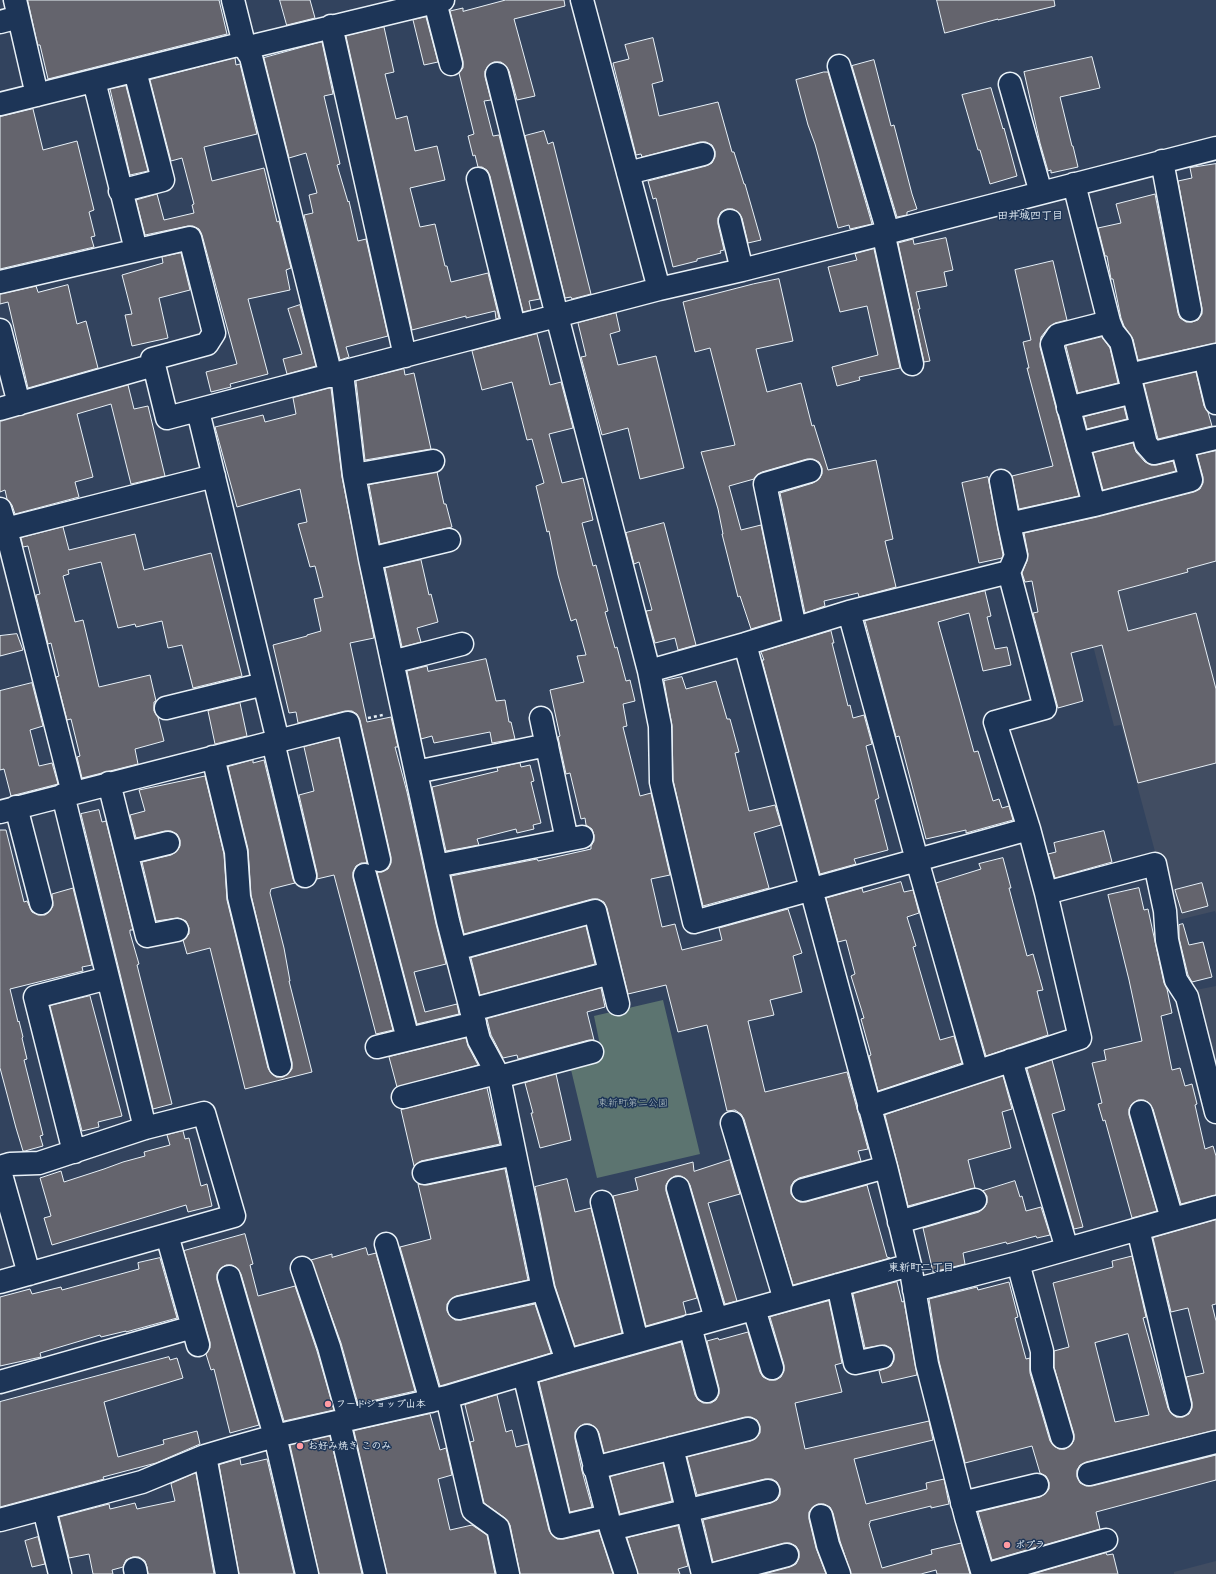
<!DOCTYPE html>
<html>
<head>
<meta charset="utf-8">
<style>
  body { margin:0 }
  canvas { display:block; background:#32435e }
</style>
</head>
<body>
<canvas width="1216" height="1574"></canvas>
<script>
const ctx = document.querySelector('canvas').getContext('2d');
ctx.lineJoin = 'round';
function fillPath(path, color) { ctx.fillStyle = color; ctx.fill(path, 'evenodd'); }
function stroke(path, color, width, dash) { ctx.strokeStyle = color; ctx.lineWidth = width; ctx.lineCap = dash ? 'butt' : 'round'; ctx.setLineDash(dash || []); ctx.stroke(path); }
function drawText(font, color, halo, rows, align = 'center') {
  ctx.font = font + ' "Playpen Sans","Klee One",sans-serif'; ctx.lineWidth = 3; ctx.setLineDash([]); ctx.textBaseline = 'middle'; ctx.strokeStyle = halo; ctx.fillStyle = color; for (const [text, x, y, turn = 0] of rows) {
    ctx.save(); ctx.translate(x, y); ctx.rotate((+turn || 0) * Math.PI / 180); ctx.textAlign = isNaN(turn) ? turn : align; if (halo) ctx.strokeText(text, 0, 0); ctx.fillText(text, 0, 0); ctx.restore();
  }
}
fillPath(new Path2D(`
  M1216 510V914L1215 911 1178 920 1163 858 1157 859 1121 725 1114 726 1068 550Z
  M1216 986V1088L1191 991Z
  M1216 1561V1574H1174V1572Z`), '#414d62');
fillPath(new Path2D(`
  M663 1000 700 1154 597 1178 567 1053 600 1045 594 1016Z`), '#5c7470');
const building = new Path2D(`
  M28 0H219L227 34 48 79 40 45H38Z
  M280 0H310L315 18 287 25Z
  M506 0H564L565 6 514 19 535 96 517 100 509 71 506 66 501 62H494L489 65 485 71V77L491 100 484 101 493 136 499 135 540 299 529 301 531 310 523 312 490 176 487 170 482 167H478L475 155 473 156 468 136 474 134 459 73 463 68V61L450 11 463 8V11Z
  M937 0H1054L1055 6 998 20V19L945 33Z
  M426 17 438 62 424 65 413 20Z
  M384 27 394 72 385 74 396 119 407 116 415 151 437 146 445 180 410 188 420 227 435 224 445 266H447L451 282 488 273 499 318 496 319 495 311 466 318V316L412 330 346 36Z
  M653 38 663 81 652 84 659 116 718 102 732 152H734L744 184H745L761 240 748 243 742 218 739 213 733 209H727L721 212 718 218V224L724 250 720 251 721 253 697 259V261L673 267 656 198 653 199 648 181 706 166 712 163 715 157V151L712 145 706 142H700L642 157 641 154 636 155 613 63 629 59 625 45Z
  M322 42 333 94 324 96 340 164 337 165 348 202 349 201 358 241 366 239 388 336 346 347 349 357 340 360 304 215 313 213 309 195 317 193 306 153 289 158 264 58Z
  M1092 57 1100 88 1060 97 1072 146H1073L1078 167 1051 173V170L1048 171 1040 143 1024 72Z
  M235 58 236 65 240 64 257 134 204 147 212 181 264 168 277 222 279 221 291 268 286 270 290 290 248 299 268 374 230 384 231 387 211 392 206 372 237 364 202 235 199 229 193 226H188L145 235 136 200 157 194 164 220 194 213 192 205 194 204 182 158 171 161 150 80Z
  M874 60 891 126 894 125 912 194 917 209 907 212V215L897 217 852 66Z
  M824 72H828L872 224 850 229 849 225 838 228 815 144 808 125 796 80Z
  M126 86 148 171 130 175 110 89Z
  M991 88 1003 129 1004 128 1017 176 990 184 980 150H978L962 95Z
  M33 109 43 150 77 141 94 210 89 212 95 236 91 237 94 247 0 269V117Z
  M544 131 548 144 553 142 591 294 572 299 571 297 565 298 525 136Z
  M1216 164V343L1138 360 1133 339 1124 326 1121 318 1113 279H1111L1107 256H1105L1098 228 1121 223 1116 204 1155 194 1178 313 1180 318 1186 322H1192L1198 320 1202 314V308L1178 181 1192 178 1190 168Z
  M946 238 953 270 944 272 947 286 916 292 920 309H918L930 361 924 362 898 243 913 239 914 244Z
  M874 249 900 368 859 377 860 380 837 386 832 367 878 355 867 306 840 312 828 267 857 260 855 254Z
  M181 253 190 290 159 298 168 338 132 346 125 315 132 314 122 275 163 263 162 257Z
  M1053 261 1067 320 1055 323 1048 328 1041 337 1040 347 1079 496 1019 509 1012 476 1053 466 1027 368H1029L1023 342 1031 340 1015 270Z
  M779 279 793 341 756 349 767 392 801 383 812 426 814 425 828 470 876 460 893 539 885 541 896 587 859 597 858 593 824 601 825 606 805 613 780 493 813 483 819 479 822 474V468L819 462 813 459H807L762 472 757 475 754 479 729 486 741 530 761 525 781 620 751 629 740 596 738 597 722 534H723L718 509 701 452 735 445 710 348 695 352 683 302 753 284Z
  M68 285 77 324 86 321 98 368 28 388 8 302 0 304V294L36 286 38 292Z
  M300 305 316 366 287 374 283 359 302 354 288 309Z
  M616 313 620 331 610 334 618 365 656 356 684 468 640 479 628 428 602 435 581 357 586 356 578 323Z
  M537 334 550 385 561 382 573 428 549 434 562 483 583 478 593 520 582 523 593 566 596 565 608 611 605 612 615 648 617 647 626 681 630 680 635 701 623 704 627 726 623 727 640 796 651 793 670 875 651 879 662 927 675 924 682 950 722 940 719 928 788 909 802 953 793 956 802 992 770 1000 774 1015 748 1021 765 1092 847 1072 868 1149 858 1151 861 1161 799 1178 794 1181 791 1186V1194L795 1199 800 1202H806L867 1185 887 1257 890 1258 793 1285 744 1119 741 1114 735 1110 727 1111 707 1025 678 1032 666 985 628 994 607 908 604 902 598 899H592L464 934 451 876 537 859 538 861 591 849V846L594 841V835L592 829 586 825 585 818 581 819 570 773 566 774 558 737 560 736 550 690 584 682 577 656 586 655 576 619 571 621 558 575 549 531 547 532 536 486 544 483 532 439 527 440 512 382 482 390 472 351Z
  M1102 337 1110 348 1118 383 1078 393 1066 346Z
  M404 369 405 375 414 373 431 449 365 460 356 381Z
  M1196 372 1204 406 1208 412 1212 426 1158 439 1144 384Z
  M128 385 134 409 148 406 165 476 131 484 111 404 77 414 93 477 75 482 79 497 15 514 12 505 7 499 5 490 0 492V421Z
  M331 388 342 477 374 638 350 643 367 722 391 717 398 747H395L407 792 436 924 446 964 414 972 425 1012 457 1004 459 1014 417 1024 377 872H382L388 869 391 863V857L360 720 357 714 352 711H345L298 723 296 712 289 713 273 645 307 636V635L321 631 314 599 323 597 315 566 310 567 298 524 307 522 300 489 237 507 215 427 263 415 265 422 296 414 293 398Z
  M1124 407 1127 419 1087 429 1084 417Z
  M1133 443 1136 452 1145 462 1151 465H1157L1173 461 1176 471 1103 490 1093 453Z
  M1216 451V561L1187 569 1188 572 1118 591 1128 631 1196 613 1216 689V763L1138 783 1102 645 1071 653 1083 701 1058 708 1033 613 1038 612 1032 581 1025 582 1022 573 1027 561 1028 554 1024 533 1097 517 1194 492 1200 489 1203 483V477L1197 455Z
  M437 472 444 504H446L452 527 380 544 369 485Z
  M988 477 1003 555 1002 558 979 563 962 483Z
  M664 523 696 645 678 650 675 638 655 643 646 611 652 610 639 562 634 564 626 533Z
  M63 527 69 550 135 534 144 570 211 553 242 676 193 688 182 645 168 648 162 621 136 627 135 624 118 628 101 562 68 570 69 574 63 576 75 622 83 620 99 687 150 675 156 701 154 702V711L158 717 164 741 135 749 138 764 82 778 77 757 80 756 71 719 67 720 56 677 59 676 51 643 48 644 36 595 40 594 28 546 23 547 21 538Z
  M421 560 429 595 431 594 438 622 417 628 421 642 402 647 385 568Z
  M985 591 991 616 987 617 995 649 1007 647 1011 665 983 671 969 613 938 622 974 752 978 751 993 801 999 799 1002 808 1009 806 1013 820 966 833V830L926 839 899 736 896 737 865 621Z
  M831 631 834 643H832L848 706 850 705 853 718 864 715 872 744 866 746 879 798 875 800 888 850 854 859 856 864 820 874 762 660H764L761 652Z
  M17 634 23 650 0 656V636Z
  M486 659 496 701 505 700 509 722H511L515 739 492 743 490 732 434 743 432 736 421 739 407 671 427 666 428 671Z
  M682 677 686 689 716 681 727 719H730L739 752 735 753 749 811 775 805 781 825 754 833 769 888 703 906 673 780 672 726 664 681Z
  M32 683 43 726 30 730 39 766 52 763 58 784 11 796 4 769 0 770V691Z
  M240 703 247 736 215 744 208 711Z
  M339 738 367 863H361L356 866 353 872V878L393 1030 376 1034 334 875 317 879V873L299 795 314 791 304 747Z
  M253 760V763L264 760 293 879 295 883 271 889 270 893 284 948 290 981H289L312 1072 245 1089 210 948 187 954 183 940 189 934V928L186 921 178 918 156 921 142 862 171 855 176 852 180 846V840L177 834 171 831H165L136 838 130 815 145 811 139 790 205 776 224 854 227 900 268 1068 271 1073 276 1077H283L288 1074 292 1069V1062L251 895 248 849 228 767Z
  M520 763 521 767 530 765 534 781 531 782 541 823 533 825 534 829 517 833 516 829 477 839 479 845 446 851 432 787 498 771 497 768Z
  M99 810 102 822 106 821 133 930H130V933L139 964 137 965 172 1104 153 1109 81 814Z
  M0 830H6L24 902 27 901 32 912 38 915H45L49 912 53 906 52 894 73 888 92 965 82 967 83 971 10 989 18 1022 19 1021 23 1037 22 1038 27 1059 24 1060 43 1135 40 1136 43 1146 25 1151H23L16 1128 0 1068Z
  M1104 831 1112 862 1055 878 1048 854 1056 852 1054 843Z
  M1003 858 1011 888H1009L1027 956 1033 954 1043 990 1037 991 1048 1035 986 1056 936 883 981 869 979 864Z
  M901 882 904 892 913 890 919 913 907 917 916 946 913 947 940 1040 954 1036 962 1063 878 1091 869 1056 871 1055 861 1019 864 1018 851 976 855 974 846 940 838 942 826 898 862 888 863 892Z
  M1202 883 1208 906 1182 913 1175 890Z
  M1139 888 1144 910 1148 909 1164 983 1167 989 1172 1013 1161 1016 1172 1070 1180 1068 1185 1086 1192 1084 1197 1104 1195 1105 1205 1149 1213 1146 1216 1156V1195L1181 1204 1153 1109 1149 1103 1144 1100H1138L1132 1104 1129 1109V1115L1157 1211 1132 1218 1105 1120 1103 1121 1098 1104 1102 1103 1092 1063 1106 1060 1104 1050 1142 1041 1129 980 1108 895Z
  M1183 924 1189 945 1203 942 1212 977 1192 982 1188 975 1179 938V925Z
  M586 926 595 964 480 995 471 958Z
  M601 988 605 1007 587 1012 594 1040H589L518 1059 517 1055 503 1058 491 1035 487 1019Z
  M90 996 122 1116 98 1122 99 1127 82 1131 50 1006Z
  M466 1038 468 1046 478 1065 397 1087 389 1057Z
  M1052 1060 1065 1110 1052 1114 1083 1227 1074 1229 1027 1069Z
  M556 1074 571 1140 540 1148 531 1113H533L525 1083Z
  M1003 1076 1012 1109 1002 1112 1011 1148 968 1160 975 1188 908 1206 885 1115Z
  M487 1088 500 1144 421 1161 414 1166 401 1110Z
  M183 1131 185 1139 189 1138 201 1186 207 1184 212 1206 188 1212 186 1205 52 1245 44 1218 51 1216 40 1178 61 1171 64 1182 104 1169 123 1162 145 1156 144 1152 170 1145 167 1135Z
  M730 1160 740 1194 708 1203 737 1301 725 1304 690 1185 686 1179 681 1176H675L669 1180 666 1185V1191L697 1298 683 1302 686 1314 685 1315 646 1326 613 1196 638 1190 635 1178 693 1162 694 1171Z
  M505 1169 528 1280 456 1296 451 1299 447 1304V1311L450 1316 455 1320H461L535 1304 551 1353 440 1386 400 1247 431 1239 418 1184 427 1185Z
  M567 1179 575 1212 591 1208 622 1333 575 1346 555 1286 535 1187Z
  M1015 1181 1020 1197 1022 1196 1026 1211 1041 1207 1050 1235 1037 1238 1036 1236 1007 1244 1006 1242 963 1253 965 1264 933 1272 923 1228 979 1212 984 1208 987 1203V1196L983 1191Z
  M1216 1220V1304L1212 1305 1216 1321V1430L1086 1462 1080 1465 1077 1470V1477L1080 1483 1086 1486H1092L1216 1455V1480L1096 1512 1100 1529 992 1560 978 1512 1040 1497 1045 1494 1049 1489V1482L1046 1476 1040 1473 1032 1446 965 1463 939 1361 929 1299 977 1287 978 1290 1009 1282 1018 1317 1015 1318 1026 1359 1030 1358V1373L1050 1441 1054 1446 1059 1449H1065L1071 1445 1074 1440V1434L1054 1367V1351L1069 1347 1053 1283 1113 1267 1112 1261 1132 1256 1146 1317 1143 1318 1168 1408 1171 1413 1176 1417H1183L1189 1414 1192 1408V1402L1186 1377 1204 1373 1188 1308 1171 1312 1153 1238ZM1128 1334 1149 1415 1115 1422 1095 1343Z
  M245 1234 253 1264 250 1265 258 1296 295 1286 317 1351 334 1410 284 1421 241 1274 237 1268 232 1265H226L220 1269 217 1274V1280L259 1425 230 1433 214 1369 211 1370 206 1354 210 1348V1342L184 1251Z
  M366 1248 368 1255 376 1253 415 1391 358 1404 341 1343 311 1260 332 1254V1257Z
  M160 1258 177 1318 126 1332V1331L101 1337 100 1335 40 1353 41 1357 0 1366V1297L30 1289 32 1294 61 1287 62 1290 139 1269 138 1263Z
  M897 1282 902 1302 904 1301 917 1375 882 1383 879 1371 891 1366 894 1360V1354L891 1348 885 1345 865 1348 853 1294Z
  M829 1301 842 1363 835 1365 842 1392 795 1403 805 1449 929 1421 933 1440 854 1459 866 1504 927 1489 926 1483 944 1479 949 1504 931 1508V1506L870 1521V1523L869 1524 882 1568 932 1554 931 1550 961 1543 970 1574H937L936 1570 921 1574H851L840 1541 833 1513 830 1507 824 1504H818L813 1507 809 1512V1519L816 1548 826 1574H764L790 1567 796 1564 799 1558V1551L796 1546 790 1543H784L713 1562 703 1520 771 1503 777 1500 780 1495V1488L777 1482 772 1479H765L697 1495 687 1457 751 1441 756 1438 760 1433V1426L757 1420 751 1417H745L604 1453 599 1433 596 1428 590 1424H584L579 1427 575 1432V1439L582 1471 592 1507 570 1512 539 1382 681 1342 695 1395 698 1400 703 1403H711L716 1400 719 1394V1388L707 1341 718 1338 719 1340 748 1332 760 1372 763 1377 769 1380H776L781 1377 784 1371V1365L770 1317Z
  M169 1357 170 1360 177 1358 183 1378 104 1402 118 1457 164 1444 163 1440 197 1431 200 1444 156 1463 103 1477 104 1479 0 1507V1402Z
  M497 1395 506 1432 512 1430 516 1447 528 1444 549 1530 552 1535 557 1539H564L599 1531 613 1574H520L510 1525 505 1518 484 1503 470 1442 474 1441 465 1405Z
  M430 1414 440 1450 446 1448 452 1475 438 1479 450 1530 472 1525 487 1535 495 1574H387L354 1431Z
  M330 1436 362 1574H319L290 1445Z
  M240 1459 241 1465 267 1459 294 1574H239L219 1465Z
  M663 1463 672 1501 620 1514 610 1477Z
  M196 1473 214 1574H148L147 1567 145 1561 139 1557H133L126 1560 123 1567 112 1570 113 1574H93L89 1554 69 1558 59 1517 109 1504 110 1509 135 1503 137 1509 175 1501 171 1484Z
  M678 1526 688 1566 678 1569 680 1574H638L627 1538Z
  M38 1537 45 1564 32 1567 25 1541Z
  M1106 1553 1107 1555 1113 1554 1118 1574H1033Z`);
fillPath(building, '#64646d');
stroke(building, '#e8f1f8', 1);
const minor = new Path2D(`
  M15 0 37 95
  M233 0 245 48 251 57 331 376
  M582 0 659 289
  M435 2 451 64
  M0 22 19 17
  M331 26 405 356
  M839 66 888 232
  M497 74 557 316 649 671 660 726 661 782 694 922 1029 829
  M94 81 136 250
  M1010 84 1041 193
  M0 104 237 45 245 48 443 0
  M1162 161 1190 310
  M628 173 703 154
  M478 179 514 326
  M1074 184 1109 322 1058 335 1052 344 1094 505
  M120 191 163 180 135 71
  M730 221 742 270
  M883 232 912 364
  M0 282 190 238 214 333 207 344 152 359 154 365
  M1109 322 1113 332 1121 342 1146 444 1154 453 1216 438
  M0 330 19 404
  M1205 358 1216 403
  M342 373 354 475 370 559 448 921 479 1040 499 1077 543 1289 567 1361
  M1129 375 1216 355
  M1068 408 1133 392
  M0 409 154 365 167 418 659 289 742 270 1216 148
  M198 411 278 741
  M1078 444 1142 428
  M354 475 433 461
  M1001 481 1009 524
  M0 509 6 529 73 793
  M6 529 214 476
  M370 559 449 540
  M849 612 917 860 977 1071
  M795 628 765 484 810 471
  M745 644 886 1167 910 1265 927 1364 966 1517 983 1574
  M392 662 462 644
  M649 671 745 644 849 612 1009 572 1016 556 1009 524 1094 505 1191 480 1182 446
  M166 708 264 684
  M541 718 567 840
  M273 742 305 876
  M213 757 236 852 239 897 280 1065
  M416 772 547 745
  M109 783 147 936 177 930
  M63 795 145 1128
  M16 807 41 903
  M0 812 348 723 379 860
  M127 853 168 843
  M436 866 582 837
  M365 875 408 1039
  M1046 893 1155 864 1165 911 1167 940 1176 980 1187 997 1216 1112
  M456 949 595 911 618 1004
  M471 1010 610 973
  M377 1047 475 1023
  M1011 1060 1067 1249
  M499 1077 592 1052
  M403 1097 496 1073
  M869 1107 1080 1038 1046 893 1029 829 995 722 1045 708 1009 572
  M1141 1112 1172 1219
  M732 1123 785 1300
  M74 1152 35 997 108 978
  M0 1167 10 1164 39 1163 145 1128 204 1113 234 1216 0 1282
  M0 1171 29 1274
  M424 1173 515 1154
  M678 1188 716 1319
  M803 1190 886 1167
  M602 1202 637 1341
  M899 1222 975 1200
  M1138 1229 1180 1405
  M167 1235 198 1345
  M386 1244 431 1401
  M1018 1263 1042 1351V1369L1062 1437
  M302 1268 329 1347 349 1419
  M229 1277 275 1436 307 1574
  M838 1285 855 1363 882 1357
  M914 1290 1018 1263 1216 1207
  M459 1308 543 1289
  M754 1309 772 1368
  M690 1326 707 1391
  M524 1374 561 1527 607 1516
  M0 1382 193 1327
  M447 1397 473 1510 498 1528 508 1574
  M339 1422 375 1574
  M587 1436 611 1529 626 1574
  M672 1448 703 1574
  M205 1456 227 1574
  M594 1468 748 1429
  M1089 1474 1216 1442
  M962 1503 1037 1485
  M44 1509 60 1574
  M821 1516 828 1545 839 1574
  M0 1520 142 1482 205 1456 232 1448 275 1436 447 1397 567 1361 910 1265
  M611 1529 768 1491
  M135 1569 136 1574
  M715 1574 787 1555
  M988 1574 1106 1540`);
stroke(minor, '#e8f1f8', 25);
stroke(new Path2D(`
  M368 718 383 715`), '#e8f1f8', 2.5, [3, 3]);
stroke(minor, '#1d3557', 22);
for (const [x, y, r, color] of [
  [328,1404,4,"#ff9aa2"],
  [300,1446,4,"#ff9aa2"],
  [1007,1545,4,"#ff9aa2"]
]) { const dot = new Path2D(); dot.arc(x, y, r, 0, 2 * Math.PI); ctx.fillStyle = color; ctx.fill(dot); stroke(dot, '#1d3557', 1.5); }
drawText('10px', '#b0bfc2', '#1d3557', [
  ["東新町第二公園",633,1103]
]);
drawText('bold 10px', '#e8f1f8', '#1d3557', [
  ["フードショップ山本",336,1404],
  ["お好み焼き このみ",308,1446],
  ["ポプラ",1015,1545]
], 'left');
drawText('bold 11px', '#e8f1f8', '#1d3557', [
  ["田井城四丁目",1030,216],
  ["東新町二丁目",921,1268]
]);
</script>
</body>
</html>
